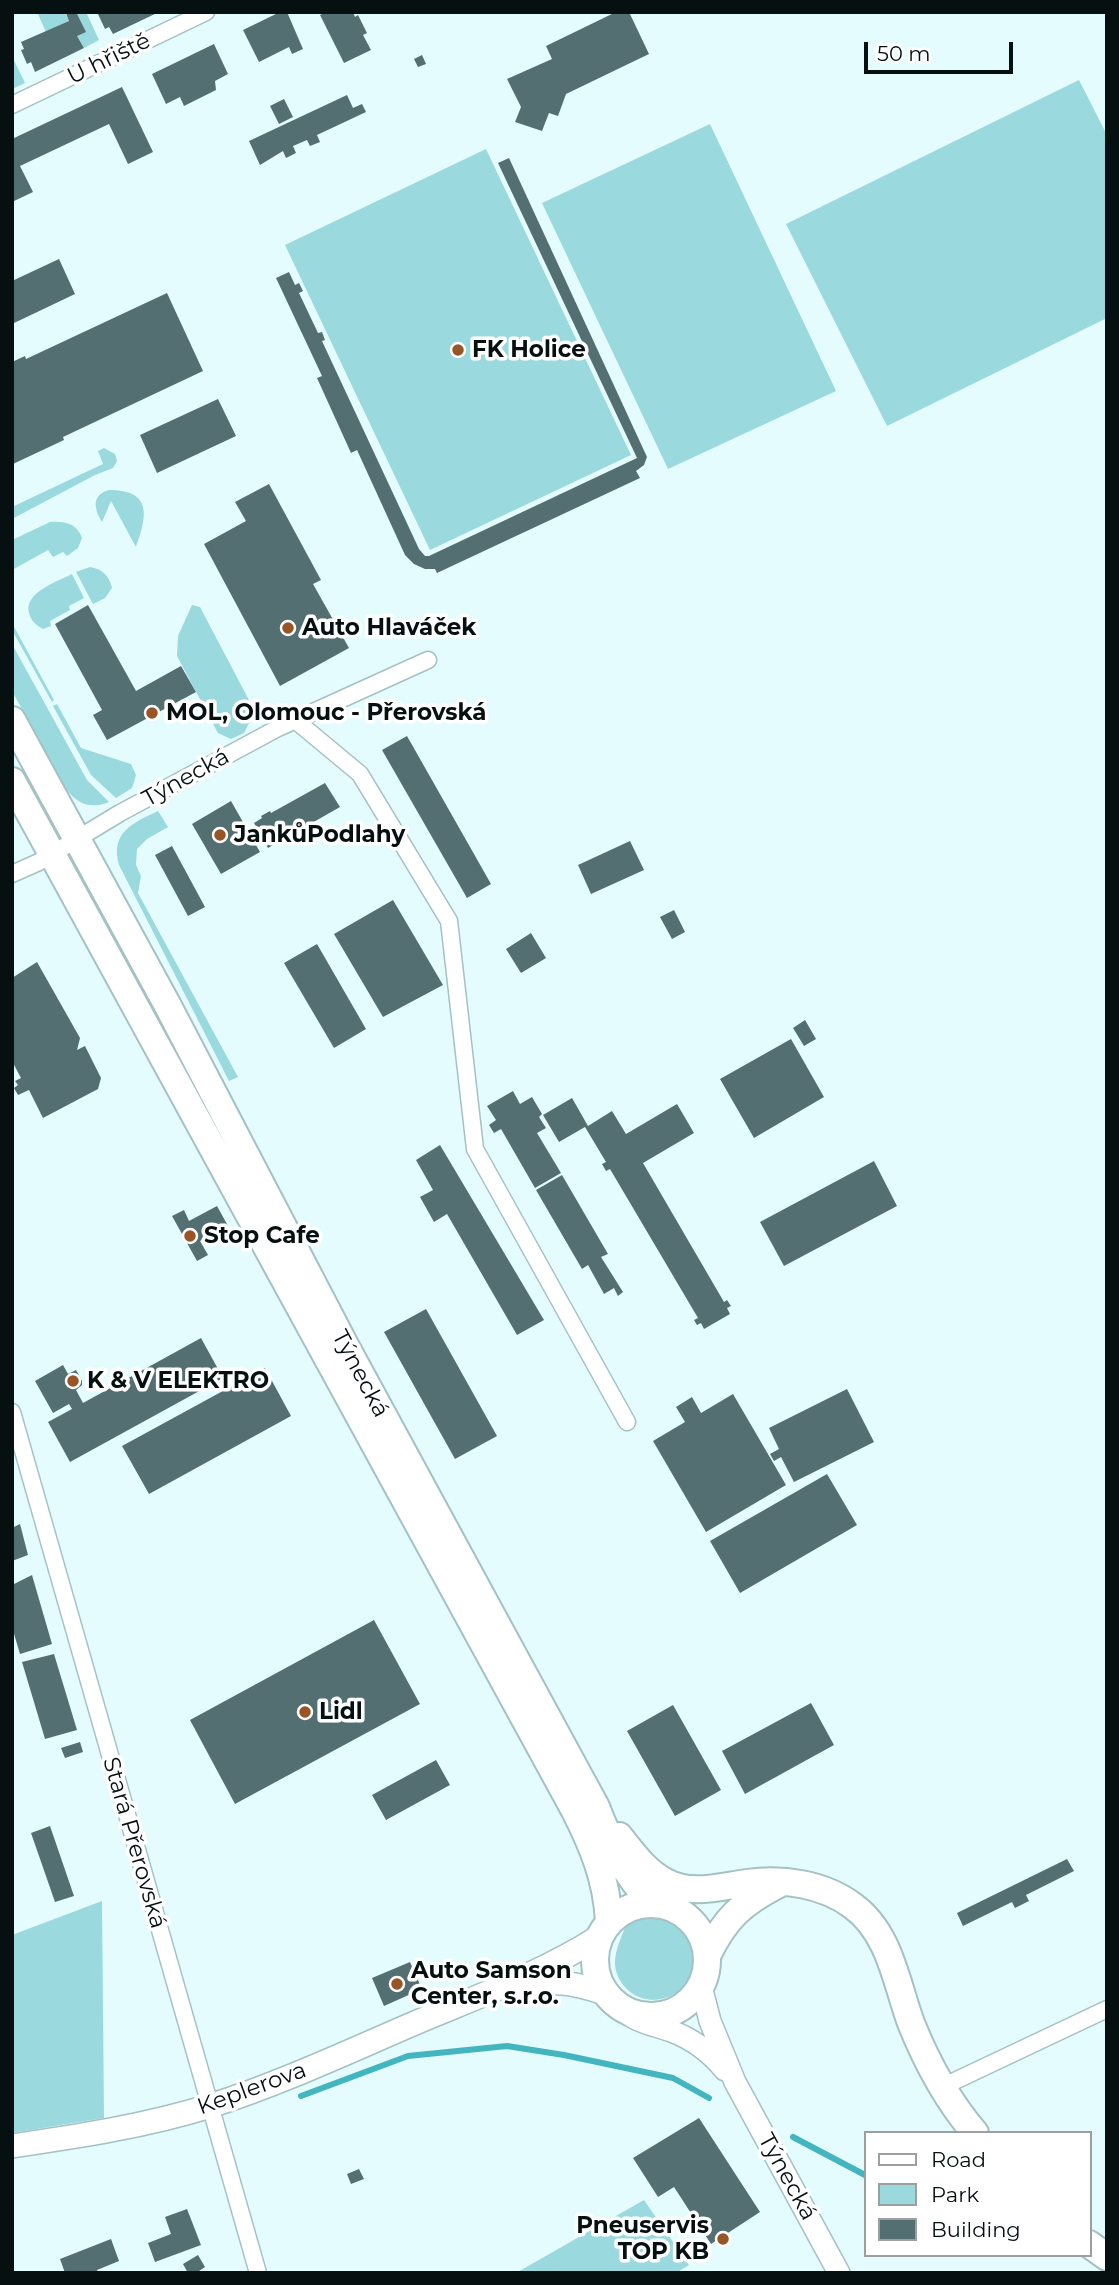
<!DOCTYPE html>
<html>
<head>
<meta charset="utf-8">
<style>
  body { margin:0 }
  #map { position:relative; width:1119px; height:2285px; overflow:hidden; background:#e4fcfe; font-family:Montserrat,sans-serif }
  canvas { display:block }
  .frame { position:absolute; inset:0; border:14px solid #061011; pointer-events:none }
  .legend { position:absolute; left:864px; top:2131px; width:228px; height:126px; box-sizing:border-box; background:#fff; border:2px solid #9b9fa0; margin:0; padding:9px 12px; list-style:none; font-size:21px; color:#061011 }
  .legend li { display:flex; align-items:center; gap:14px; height:35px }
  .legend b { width:35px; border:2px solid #9b9fa0 }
  .scale { position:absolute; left:864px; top:42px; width:149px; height:32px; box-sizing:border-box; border:4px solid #061011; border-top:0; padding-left:9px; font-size:21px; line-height:24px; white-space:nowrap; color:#061011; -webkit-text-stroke:5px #fff; paint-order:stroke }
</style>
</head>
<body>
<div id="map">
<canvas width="1119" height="2285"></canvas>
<div class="frame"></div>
<ul class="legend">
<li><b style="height:9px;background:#fff"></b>Road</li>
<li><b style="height:19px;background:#9ad9de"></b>Park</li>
<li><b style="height:19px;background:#546f71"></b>Building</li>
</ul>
<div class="scale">50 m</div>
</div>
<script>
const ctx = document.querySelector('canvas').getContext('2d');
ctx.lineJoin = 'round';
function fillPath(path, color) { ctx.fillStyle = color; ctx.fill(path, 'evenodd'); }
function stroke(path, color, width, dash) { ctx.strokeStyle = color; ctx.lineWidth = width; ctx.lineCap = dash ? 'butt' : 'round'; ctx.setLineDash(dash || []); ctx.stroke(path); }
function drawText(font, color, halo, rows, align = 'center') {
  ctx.font = font + ' Montserrat,sans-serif'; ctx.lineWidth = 7; ctx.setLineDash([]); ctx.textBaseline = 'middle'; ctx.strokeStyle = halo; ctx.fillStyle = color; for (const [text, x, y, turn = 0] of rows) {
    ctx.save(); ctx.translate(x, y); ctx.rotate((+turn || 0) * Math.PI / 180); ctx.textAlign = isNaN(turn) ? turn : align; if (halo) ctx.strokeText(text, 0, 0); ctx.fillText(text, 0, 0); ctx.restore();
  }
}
fillPath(new Path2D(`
  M37 12H68L66 14 69 21 46 32Z
  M76 12H86L99 40 84 48 77 36Z
  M12 56 25 83 12 89Z
  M1079 80 1107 135V318L887 426 786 224Z
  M710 124 836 391 668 469 542 203Z
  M486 149 631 455 430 550 285 245Z
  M104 448 115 454 117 461 113 468 95 475 12 519V507L103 464 98 451Z
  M109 490C153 490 147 517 136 547L111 501 102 522C94 509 91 495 109 490Z
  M50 522C64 521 77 523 82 538L78 548 67 556 63 552 53 557 48 550 12 570V540Z
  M90 567C102 569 109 575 112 588L105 598 93 604 76 572Z
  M72 574 84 598 69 606 70 610 50 621 51 626 43 629C36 625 31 621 29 613 24 592 57 582 72 574Z
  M192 605 200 607 251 704V719L244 733 231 739 218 733 177 656 178 636Z
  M12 623 54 700 52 702 12 630Z
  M12 644 87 780 109 802C92 809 78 805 67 790L12 691Z
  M57 704 81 748 131 764 136 775 132 788 116 798 91 775 53 706Z
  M158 811 168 827 147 839 137 849 136 865 141 876 138 893 238 1077 229 1081 119 865C110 832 133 823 158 811Z
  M102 1901 104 2118 12 2133V1935Z
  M636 1918C656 1916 677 1919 689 1937 713 1975 664 2019 629 1991 621 1984 615 1974 615 1963 615 1948 623 1935 627 1921Z
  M644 2200 689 2265 676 2273H516Z`), '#9ad9de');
stroke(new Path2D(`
  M301 2096 408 2056 507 2046 564 2055 673 2078 709 2098
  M793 2137 865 2175`), '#42b5bf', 6);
fillPath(new Path2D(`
  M76 12 86 32 77 36 84 48 35 72 31 62 27 64 21 50 24 49 21 42 69 21 66 13Z
  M97 12H159L113 34 109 27 105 29Z
  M280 12H287L303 49 292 54 289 47 259 62 243 30Z
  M326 12H353L355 17 358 15 367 33 363 35 371 50 344 63 320 15Z
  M616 12H629L649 54 566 94 558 116 549 113 542 131 515 122 521 107 507 79 552 59 546 46Z
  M214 44 228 74 215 81 216 90 184 106 180 97 166 104 152 74Z
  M422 55 426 64 418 67 414 59Z
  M122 87 153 152 128 164 109 124 20 166 33 192 12 202V139Z
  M347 95 353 108 362 104 366 112 317 135 320 142 310 146 307 140 293 146 296 153 286 158 283 151 260 165 249 141Z
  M284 99 293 117 279 124 270 106Z
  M509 158 647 457 644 465 636 471 640 478 437 573 435 569H425L414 564 405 555 357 450 351 453 317 378 322 376 276 278 289 272 295 285 299 283 303 291 299 293 318 333 322 332 325 340 322 341 419 549 425 556H429L637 458 498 163Z
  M59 259 75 294 12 324V281Z
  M167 293 203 371 63 437 64 440 13 464 12 362 25 356 26 359Z
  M218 399 236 436 157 473 140 435Z
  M269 484 321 580 313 584 349 648 280 686 204 544 246 521 235 502Z
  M88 605 136 691 181 666 196 692 107 740 93 715 102 710 55 624Z
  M407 736 491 884 467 898 382 750Z
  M325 783 340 807 268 848 254 823 262 818 261 816 270 811 271 813Z
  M231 801 260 852 221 874 192 824Z
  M630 841 644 870 591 894 578 865Z
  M172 846 205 907 188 916 155 855Z
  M393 900 443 985 383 1017 334 934Z
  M674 910 685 932 672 939 660 917Z
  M531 933 546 958 521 973 506 949Z
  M317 944 366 1029 334 1048 284 963Z
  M37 962 80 1038 77 1050 85 1046 101 1078 98 1089 43 1118 29 1090 18 1095 14 1088 18 1085 15 1081 21 1078 12 1061V978Z
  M805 1020 816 1039 804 1046 793 1028Z
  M791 1039 824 1097 754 1138 720 1079Z
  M513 1091 520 1104 532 1097 542 1114 539 1117 546 1128 537 1133 561 1173 535 1188 501 1129 494 1133 489 1125 496 1120 487 1106Z
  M572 1098 588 1126 612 1111 626 1134 677 1104 694 1133 643 1163 724 1302 727 1300 731 1306 727 1308 730 1314 704 1329 701 1323 697 1325 694 1320 698 1318 610 1169 606 1171 602 1164 606 1162 585 1127 559 1142 543 1115Z
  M440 1145 544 1320 517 1335 447 1214 434 1222 420 1197 433 1190 416 1160Z
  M874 1161 897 1206 784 1266 760 1222Z
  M562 1175 608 1254 601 1257 623 1292 618 1296 614 1288 604 1294 588 1265 582 1269 536 1190Z
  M217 1206 228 1226 200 1241 208 1255 197 1261 172 1216 184 1210 189 1221Z
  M426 1309 497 1436 455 1459 384 1332Z
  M201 1338 223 1378 70 1462 48 1422 72 1409 69 1404 53 1413 35 1381 63 1365 68 1374 76 1370 82 1381V1385L76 1390 83 1403Z
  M265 1368 291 1416 149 1494 122 1446Z
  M847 1389 874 1442 794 1482 781 1457 774 1461 770 1454 779 1449 769 1428Z
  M733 1394 786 1485 706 1532 653 1441 685 1422 676 1407 692 1397 701 1413Z
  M827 1474 857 1525 740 1593 710 1541Z
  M20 1524 28 1555 12 1561V1528Z
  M32 1575 52 1644 20 1654 12 1627V1585Z
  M374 1620 420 1704 235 1804 190 1720Z
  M54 1654 77 1730 45 1739 22 1662Z
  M811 1703 834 1745 745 1794 722 1751Z
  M673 1705 721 1790 675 1816 627 1731Z
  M80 1742 83 1752 65 1758 61 1748Z
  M436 1760 450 1785 386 1820 372 1795Z
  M50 1826 74 1896 55 1902 31 1833Z
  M1067 1859 1074 1871 1026 1895 1029 1901 1015 1908 1012 1902 963 1926 957 1913Z
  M410 1962 422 1989 384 2006 372 1978Z
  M699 2118 760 2212 711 2244 674 2187 658 2197 633 2158Z
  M359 2169 364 2179 351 2184 347 2174Z
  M187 2209 201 2245 155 2262 148 2243 171 2234 165 2217Z
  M111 2239 119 2261 97 2270 98 2273H65L60 2259Z
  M198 2255 205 2267 196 2273H188L183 2264Z`), '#546f71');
const minor = new Path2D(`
  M12 105 206 12
  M295 720 360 774 449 921 475 1149 627 1422
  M12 874 39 862 120 813 278 728 428 660
  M12 1412 258 2273
  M942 2087 1107 2009`);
const tertiary = new Path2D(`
  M701 1986 710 2021 735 2082 839 2273
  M621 2008C636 2023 652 2024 671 2031 693 2039 710 2052 725 2070`);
const secondary = new Path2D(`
  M522 1986C551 1979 576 1983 604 1993
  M12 2146C79 2136 146 2126 210 2106 282 2083 352 2050 422 2020 482 1995 544 1972 599 1937`);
const primary = new Path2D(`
  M12 720 168 1006 346 1347 596 1807C611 1845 624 1874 653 1904
  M12 781 574 1809C593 1846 607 1880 609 1922
  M619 1836C632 1852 645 1871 664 1881 691 1896 718 1887 747 1883 783 1878 824 1884 853 1906 890 1933 896 1982 911 2023 927 2063 947 2100 975 2133
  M595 1960a56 56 0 1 1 112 0a56 56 0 1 1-112 0Z
  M707 1956C725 1918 742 1903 779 1884
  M1089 2244 1107 2257`);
stroke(minor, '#a4c1c3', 19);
stroke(tertiary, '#a4c1c3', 24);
stroke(secondary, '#a4c1c3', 26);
stroke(primary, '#a4c1c3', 30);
stroke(minor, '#fff', 16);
stroke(tertiary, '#fff', 21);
stroke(secondary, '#fff', 23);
stroke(primary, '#fff', 26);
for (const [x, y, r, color] of [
  [458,350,7,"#985525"],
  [288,628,7,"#985525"],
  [152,713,7,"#985525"],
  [220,835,7,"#985525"],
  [190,1236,7,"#985525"],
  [73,1381,7,"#985525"],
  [305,1712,7,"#985525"],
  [397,1984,7,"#985525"],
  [723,2239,7,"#985525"]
]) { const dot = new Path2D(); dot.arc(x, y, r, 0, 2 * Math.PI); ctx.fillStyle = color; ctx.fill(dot); stroke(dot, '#fff', 2.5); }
drawText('23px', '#061011', '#fff', [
  ["U hřiště",109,59,-26],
  ["Týnecká",186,778,-29],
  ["Týnecká",360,1374,62],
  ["Stará Přerovská",134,1843,74],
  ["Keplerova",252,2089,-20],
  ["Týnecká",787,2177,61]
]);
drawText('bold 23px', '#061011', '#fff', [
  ["FK Holice",472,350],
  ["Auto Hlaváček",302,628],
  ["MOL, Olomouc - Přerovská",166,713],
  ["JankůPodlahy",234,835],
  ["Stop Cafe",204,1236],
  ["K & V ELEKTRO",87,1381],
  ["Lidl",319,1712],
  ["Auto Samson",411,1971],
  ["Center, s.r.o.",411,1997],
  ["Pneuservis",709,2226,"right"],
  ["TOP KB",709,2252,"right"]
], 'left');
</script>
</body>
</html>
